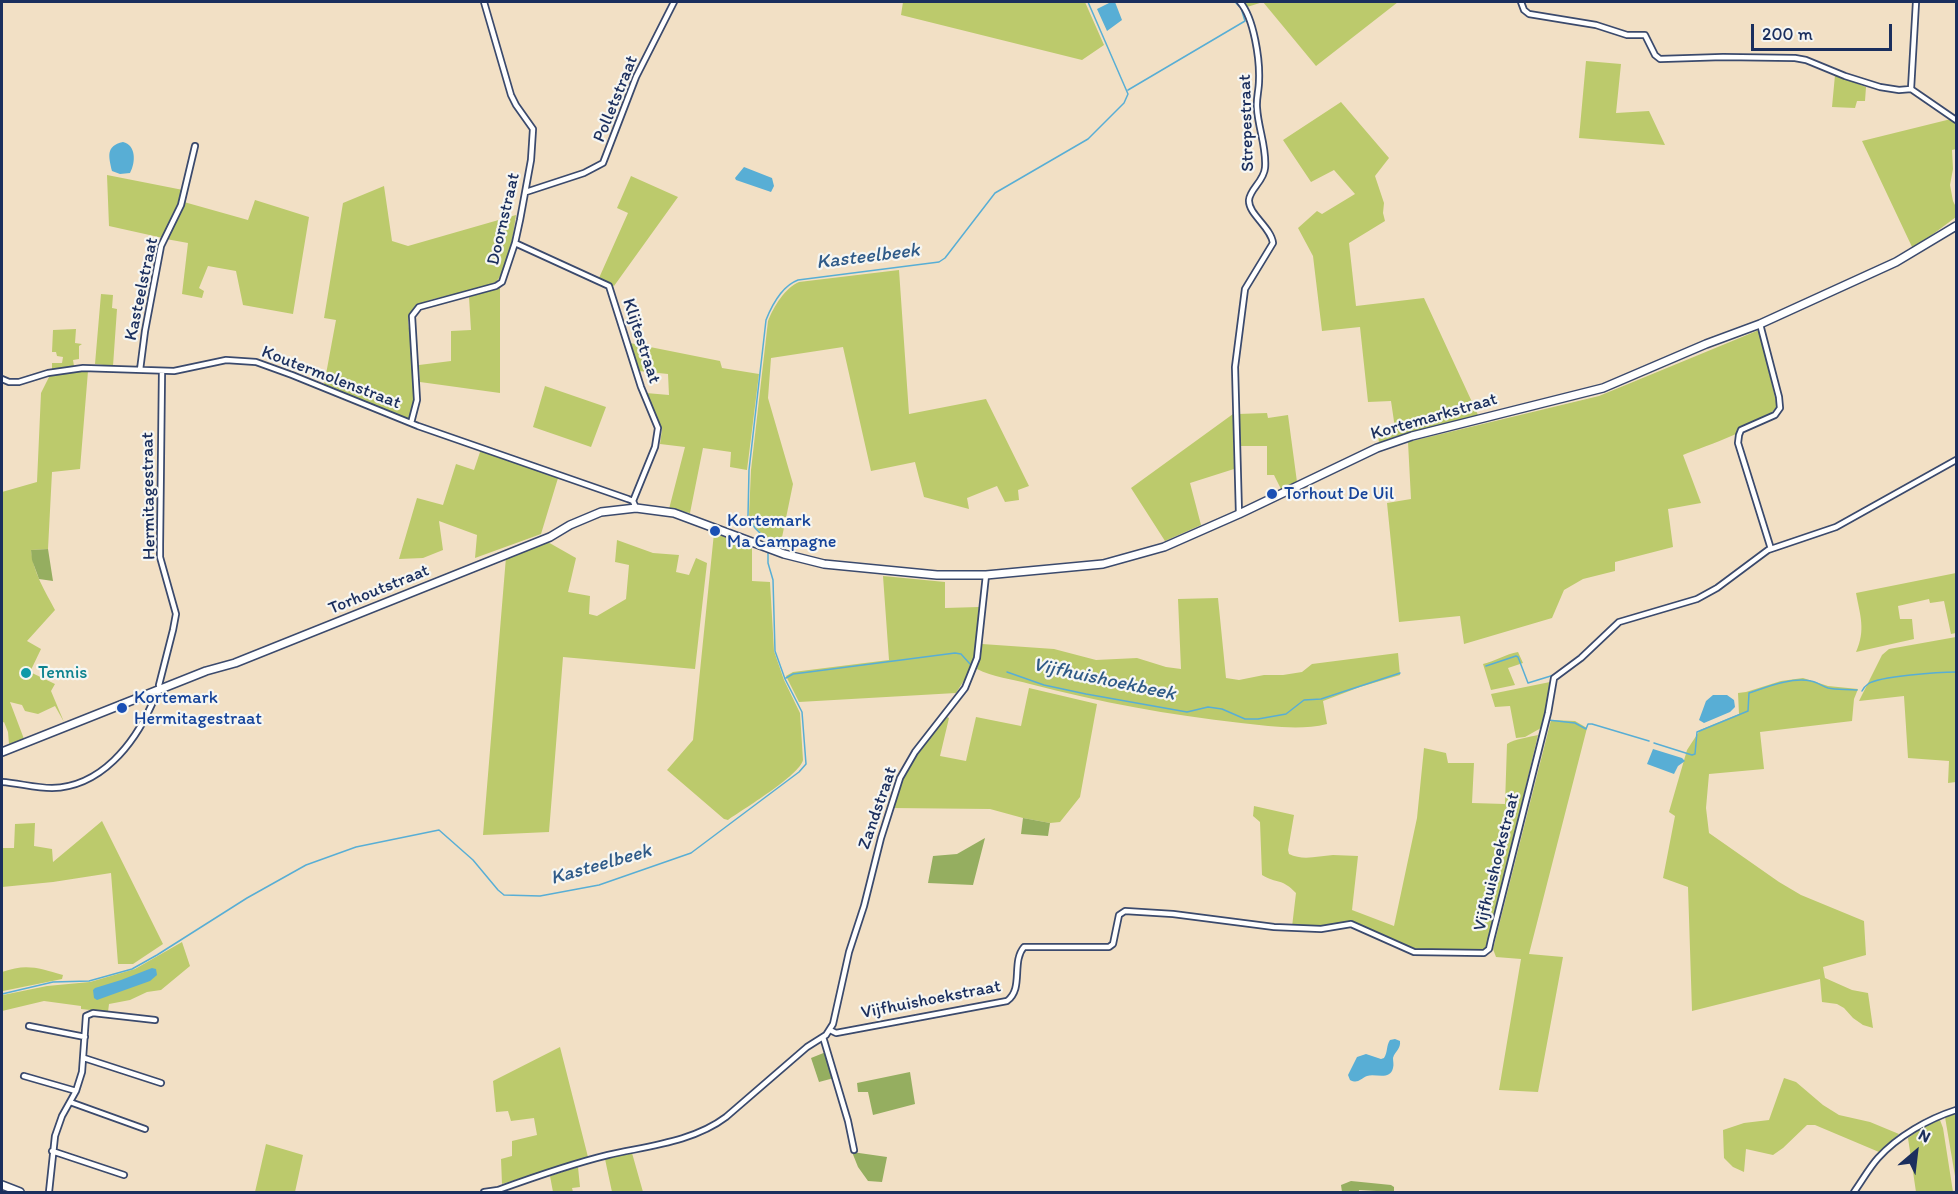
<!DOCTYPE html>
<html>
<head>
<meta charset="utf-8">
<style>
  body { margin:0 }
  #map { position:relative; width:1958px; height:1194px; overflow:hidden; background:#f2e0c5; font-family:Itim,sans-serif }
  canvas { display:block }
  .frame { position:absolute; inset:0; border:3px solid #1b2f5e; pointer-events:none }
  .north { position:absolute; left:1886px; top:1122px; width:60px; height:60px; -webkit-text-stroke:4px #f6f6f2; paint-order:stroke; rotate:28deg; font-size:16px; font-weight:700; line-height:24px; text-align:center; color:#1b2f5e }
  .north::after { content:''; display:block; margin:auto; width:21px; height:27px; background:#1b2f5e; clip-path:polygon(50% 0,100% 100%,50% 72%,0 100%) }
  .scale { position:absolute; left:1751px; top:24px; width:141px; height:27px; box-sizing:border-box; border:3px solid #1b2f5e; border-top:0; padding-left:8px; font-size:18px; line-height:21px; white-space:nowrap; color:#1b2f5e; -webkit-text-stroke:4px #f6f6f2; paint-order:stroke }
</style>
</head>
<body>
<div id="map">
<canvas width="1958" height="1194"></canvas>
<div class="frame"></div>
<div class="north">N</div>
<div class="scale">200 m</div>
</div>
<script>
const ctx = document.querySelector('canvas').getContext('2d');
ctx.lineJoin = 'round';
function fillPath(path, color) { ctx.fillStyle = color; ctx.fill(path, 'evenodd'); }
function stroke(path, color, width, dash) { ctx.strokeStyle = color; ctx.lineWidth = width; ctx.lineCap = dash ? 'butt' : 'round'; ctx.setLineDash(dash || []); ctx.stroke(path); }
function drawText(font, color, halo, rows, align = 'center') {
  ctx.font = font + ' Itim,sans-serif'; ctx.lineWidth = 4.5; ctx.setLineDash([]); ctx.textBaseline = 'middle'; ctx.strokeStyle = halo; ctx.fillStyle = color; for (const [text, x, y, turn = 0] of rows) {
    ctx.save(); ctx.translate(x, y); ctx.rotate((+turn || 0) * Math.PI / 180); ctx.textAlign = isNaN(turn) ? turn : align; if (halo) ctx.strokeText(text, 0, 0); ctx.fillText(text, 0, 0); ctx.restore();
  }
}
fillPath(new Path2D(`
  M903 2H1085L1104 45 1082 60 901 15Z
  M1243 2H1398L1316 66 1263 2 1247 7Z
  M1586 61 1621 64 1616 113 1649 111 1665 145 1579 138Z
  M1835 75 1866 87 1865 101H1857L1855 108 1832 107Z
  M1341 102 1389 158 1375 176 1384 203 1383 213 1385 221 1349 243 1356 306 1424 298 1478 415 1379 444 1378 431 1395 428 1391 401 1368 402 1360 327 1322 331 1313 256 1298 228 1317 211 1322 214 1355 194 1334 170 1311 182 1283 140Z
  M1951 119 1956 123V149L1952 150 1953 169 1950 185 1953 201 1956 207V217L1913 249 1862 141Z
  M107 175 183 190 178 209 163 238 109 226Z
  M631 176 678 197 614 286 599 278 628 213 617 208Z
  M384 186 392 241 408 246 516 215C513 234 510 261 499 278 484 301 414 287 408 321 412 353 420 387 410 418H407L324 385 336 320 324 318 343 203Z
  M255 200 309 217 293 314 243 305 236 271 208 266 199 288 204 291 202 298 182 294 188 243 166 239 184 202 248 220Z
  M899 270 909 414 986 399 1029 486 1018 490 1019 500 1005 502 997 486 967 498 969 509 924 497 915 462 871 471 843 347 771 358 768 398 793 484 780 547 773 545 756 528 749 516 751 470 768 321C774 306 785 288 799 282Z
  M500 288V393L420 382 419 365 451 361V331L471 330 469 297Z
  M101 294 113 295 112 308 117 309 113 366 95 364Z
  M76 329 75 343 82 344 79 346V359L73 360 74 366 52 370V363H62L63 357 57 356 56 352H52L53 330Z
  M1759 330 1777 406C1763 428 1707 445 1683 455L1701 503 1668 509 1673 547 1615 562V571L1583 579 1564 590 1552 618 1464 644 1460 616 1399 622 1387 503 1411 499 1408 442 1599 396Z
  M630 343 720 361 722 368 759 374 747 470 730 467 731 452 703 448 690 513 669 509 685 447 660 444 662 429 646 393 669 395 668 374 639 371Z
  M88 371 80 469 52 472 48 549 31 550C33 572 45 591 55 610L27 641 41 649 30 672 55 684 51 691 64 722 55 706 38 714 25 711 22 705 10 702 24 739 9 744 8 732 4 722 2 723V492L37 482 41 393 50 375Z
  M545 386 606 407 591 447 533 427Z
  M1267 413 1268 418 1288 415 1297 482 1281 489 1274 475H1267V446H1238V414Z
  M1233 414 1234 469 1190 483 1201 525 1165 541 1131 488Z
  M481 449 558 478 541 534 475 558 477 535 439 521 443 550 423 558 399 559 417 498 443 505 456 464 474 470Z
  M714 533 752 546V581L770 582 774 651 784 680 800 713 803 760C800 775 742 810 728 820L724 819 667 770 693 740Z
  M617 540 653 553 679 555 676 572 689 575 696 558 707 563 695 669 563 657 549 832 483 835 506 557 546 541 576 558 568 592 590 596 589 614 597 616 626 599 629 565 615 562Z
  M1956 573V633L1951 634 1944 601 1930 603 1929 599 1898 606 1900 619H1912L1914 639 1856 652C1866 630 1860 615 1856 593Z
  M883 576 945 582V608L979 607 975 656 970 671 956 693 799 702 786 676 793 672 889 660Z
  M1218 598 1226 678 1239 680 1264 675H1283L1302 672 1312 664 1398 653 1400 675 1360 687 1323 701 1327 724C1299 731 1270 726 1241 723 1169 715 1099 702 1030 684 1013 679 992 677 977 669L982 644 1054 649 1096 660 1137 658 1166 667 1181 669 1178 599Z
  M1956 637V782L1948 783 1949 761 1908 758 1904 696 1859 701 1882 655 1889 649Z
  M1518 652 1523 663 1508 668 1515 685 1491 690 1483 664C1495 661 1506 654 1518 652Z
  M1803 678 1828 686 1858 689 1854 699 1852 721 1760 732 1764 769 1709 774 1706 808 1709 833 1779 882 1801 895 1864 921 1866 955 1823 967 1825 978 1852 990 1868 993 1873 1028 1863 1025 1853 1018 1844 1008 1837 1004 1822 1002 1820 979 1692 1011 1688 887 1663 878 1675 816 1669 812 1687 750 1700 730 1739 714 1738 693 1746 692 1781 681Z
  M1550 682 1549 698 1541 728 1525 737 1516 738 1510 706 1495 707 1491 694Z
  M1029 688 1097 704 1080 797 1060 822 1050 823 1023 818 990 809 892 808 899 784 911 760 945 716 949 718 940 756 966 761 976 717 1021 726Z
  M1551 720 1575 721 1587 728 1529 954 1563 957 1538 1092 1499 1090 1521 959 1496 957 1493 949Z
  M1538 735 1487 948 1484 952 1412 950 1354 923 1330 927H1292L1296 893C1282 878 1277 884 1262 875L1260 822 1253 816 1254 806 1294 815 1288 850 1289 854C1303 861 1318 856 1333 855 1341 855 1350 856 1358 856L1352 910 1394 926 1417 818 1424 748 1446 753 1448 763H1474L1472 803 1505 804 1507 744C1514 739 1530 737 1538 735Z
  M102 821 163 944 133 964H118L111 873 53 882 2 887V848H14L15 824 35 823 34 846 52 849 53 862Z
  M182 942 190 966 161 990 147 992 130 1000 109 1004 108 1012 81 1009V1006L44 1001 2 1011V972C26 963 39 968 63 975L62 979 3 991V995L47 986 90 982 135 969Z
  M560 1047 588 1157 502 1184 501 1159 512 1156V1141L537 1135 534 1118 511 1121 508 1111 496 1112 493 1081Z
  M1784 1078 1796 1082 1823 1105 1839 1115 1870 1122 1899 1134 1879 1152 1815 1125H1807L1783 1148 1773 1155 1746 1149 1744 1172 1733 1167 1724 1158 1723 1130 1744 1123 1769 1120Z
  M1956 1114V1182L1945 1117Z
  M1940 1120 1943 1128 1953 1192H1916L1908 1138 1925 1126Z
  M266 1144 303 1155 295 1192H255Z
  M632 1153 643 1192H612L605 1159Z
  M578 1167 580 1187 572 1188 573 1192H553L550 1176Z`), '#bcca6c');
fillPath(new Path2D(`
  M48 549 53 581 39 579 32 560 31 550Z
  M1023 818 1050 823 1048 836 1021 834Z
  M985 838 973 885 928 883 933 856 957 854Z
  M826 1052 834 1078 819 1082 811 1058Z
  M910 1072 915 1104 873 1115 868 1092H858L857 1083Z
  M852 1152 887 1157 882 1182 868 1181 858 1167Z
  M1351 1181 1391 1185 1394 1187V1192L1359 1190V1192H1342L1341 1185Z`), '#95ae60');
fillPath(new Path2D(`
  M1111 2H1115L1122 20 1107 31 1097 9Z
  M123 142C136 145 136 162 130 173L120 174 112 171C109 157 105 146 123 142Z
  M744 167 772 178 774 186 771 192 736 180 735 178Z
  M1713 695H1727L1734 700 1735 707 1730 712 1704 723 1699 720 1706 701Z
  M1653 749 1682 758 1685 761 1678 766 1674 774 1647 764Z
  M152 968 156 969 157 975 150 981 97 1000 94 998 93 990 95 988 121 980Z
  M1395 1039 1400 1041C1401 1049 1395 1051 1393 1058 1393 1061 1394 1065 1393 1068 1390 1081 1375 1073 1367 1076 1360 1079 1358 1084 1350 1080L1348 1075 1357 1057 1366 1054 1381 1059 1384 1058C1388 1052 1386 1046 1390 1040Z`), '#58aed5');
stroke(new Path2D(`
  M1128 90 1245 21 1241 8 1235 2
  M769 542 755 528 748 516 749 470 766 320C772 305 782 286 798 280L939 262 945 258 995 193 1088 139 1124 103 1128 94 1088 2
  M1486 666 1516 656 1518 657 1528 683 1554 675
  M1007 672 1044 685 1086 694 1187 712 1208 707 1222 709 1245 719H1258L1286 714 1304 700 1321 699 1400 673
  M786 678 793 674 809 672 955 653 961 654 970 664
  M1862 691C1863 689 1865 686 1868 684 1879 676 1941 672 1956 672
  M1548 720 1575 723 1586 729 1588 724H1592L1649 741
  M1654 743 1692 755 1695 754 1697 732 1748 711 1749 693C1767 687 1791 677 1811 681 1817 682 1822 686 1828 688 1836 690 1848 689 1857 690
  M2 994 53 982 89 981 132 969 157 955 247 898 306 865 356 847 439 830 473 860 498 890 504 895 540 896 599 885 691 853 799 772 806 764 802 712 785 679 775 651 773 580 768 563V552`), '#58aed5', 1.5);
const street = new Path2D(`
  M1521 2 1524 10 1529 14 1596 25 1627 35H1645L1655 55 1660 59 1723 57 1795 58 1806 60 1845 76 1880 87 1899 90 1911 89 1956 120
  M1911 89 1916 2
  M526 192 584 173 603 163 636 77 674 2
  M515 243 609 286 641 387 658 428 655 447 633 501
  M1760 324 1779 397 1780 408 1775 415 1741 430 1739 435 1738 443 1771 549
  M140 370 145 331 161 246 181 205 195 146
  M2 379 9 382H19L48 373 83 368 174 371 226 360 256 362 292 375 418 426 628 499 633 501 636 508
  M411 423 417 400 412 316 419 307 496 286 502 282 515 243 520 220 531 160 533 129 516 105 511 95 484 2
  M1239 514 1235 367 1245 289 1273 243C1271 227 1248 214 1249 200 1250 189 1264 181 1265 168 1267 148 1258 128 1257 108 1256 99 1259 90 1259 81 1260 60 1254 18 1240 2
  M160 689 159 685 173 630 176 614 160 557V545L162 371
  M2 782C18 783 35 788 52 788 101 787 134 744 152 704L154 698 152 692
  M29 1026 85 1037
  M830 1030 836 1033 1007 1001C1024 989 1011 962 1024 947H1109L1113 944 1119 915 1125 911 1173 914 1274 927 1321 929 1351 924 1414 952 1484 953 1489 949 1491 940 1548 713 1554 678 1581 658 1619 622 1697 599 1717 588 1768 550 1836 527 1956 460
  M823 1037 848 1121 854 1150
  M84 1058 161 1083
  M24 1076 76 1091
  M70 1102 145 1129
  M52 1151 124 1175
  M49 1192 55 1136 62 1116 76 1091 82 1072 86 1016 93 1013 155 1020
  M484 1192 498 1190C534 1177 571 1164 608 1155 647 1146 693 1142 726 1117L807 1047 826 1035 833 1024 849 952 864 906 881 838 900 778 915 752 965 688 977 658 986 575
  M1854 1192C1862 1181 1869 1168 1878 1158 1898 1136 1928 1119 1956 1110`);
const secondary = new Path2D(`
  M2 752 206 671 235 663 550 537 570 525 601 512 636 508 674 513 784 554 824 564 937 575H986L1103 564 1164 547 1239 514 1377 448 1412 436 1603 388 1706 344 1760 324 1896 262 1956 226
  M2 1185 20 1192`);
stroke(street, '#3b4a6d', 8);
stroke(secondary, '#3b4a6d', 10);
stroke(street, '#fff', 4.5);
stroke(secondary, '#fff', 7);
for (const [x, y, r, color] of [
  [1272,494,6,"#1a4fb4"],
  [715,531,6,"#1a4fb4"],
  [26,673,6,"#0f9aa8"],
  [122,708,6,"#1a4fb4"]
]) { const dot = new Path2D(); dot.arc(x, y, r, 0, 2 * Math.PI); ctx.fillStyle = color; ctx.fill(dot); stroke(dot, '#f6f6f2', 2); }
drawText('18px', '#1b2f5e', '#f6f6f2', [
  ["Polletstraat",616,99,-68],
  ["Strepestraat",1247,123,-92],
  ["Doornstraat",504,219,-77],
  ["Kasteelstraat",142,289,-78],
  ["Klijtestraat",641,341,72],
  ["Koutermolenstraat",331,378,21],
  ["Kortemarkstraat",1434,417,-16],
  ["Hermitagestraat",149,496,-91],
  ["Torhoutstraat",379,590,-22],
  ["Zandstraat",878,808,-71],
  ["Vijfhuishoekstraat",1497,862,-76],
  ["Vijfhuishoekstraat",931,1000,-11]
]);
drawText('18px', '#164399', '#f6f6f2', [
  ["Torhout De Uil",1284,494],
  ["Kortemark",727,521],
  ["Ma Campagne",727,542],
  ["Kortemark",134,698],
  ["Hermitagestraat",134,719]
], 'left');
drawText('18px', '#0d838f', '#f6f6f2', [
  ["Tennis",38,673]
], 'left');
drawText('italic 20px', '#305b88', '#f6f6f2', [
  ["Kasteelbeek",868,257,-7],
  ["Vijfhuishoekbeek",1104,680,12],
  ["Kasteelbeek",601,865,-16]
]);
</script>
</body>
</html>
